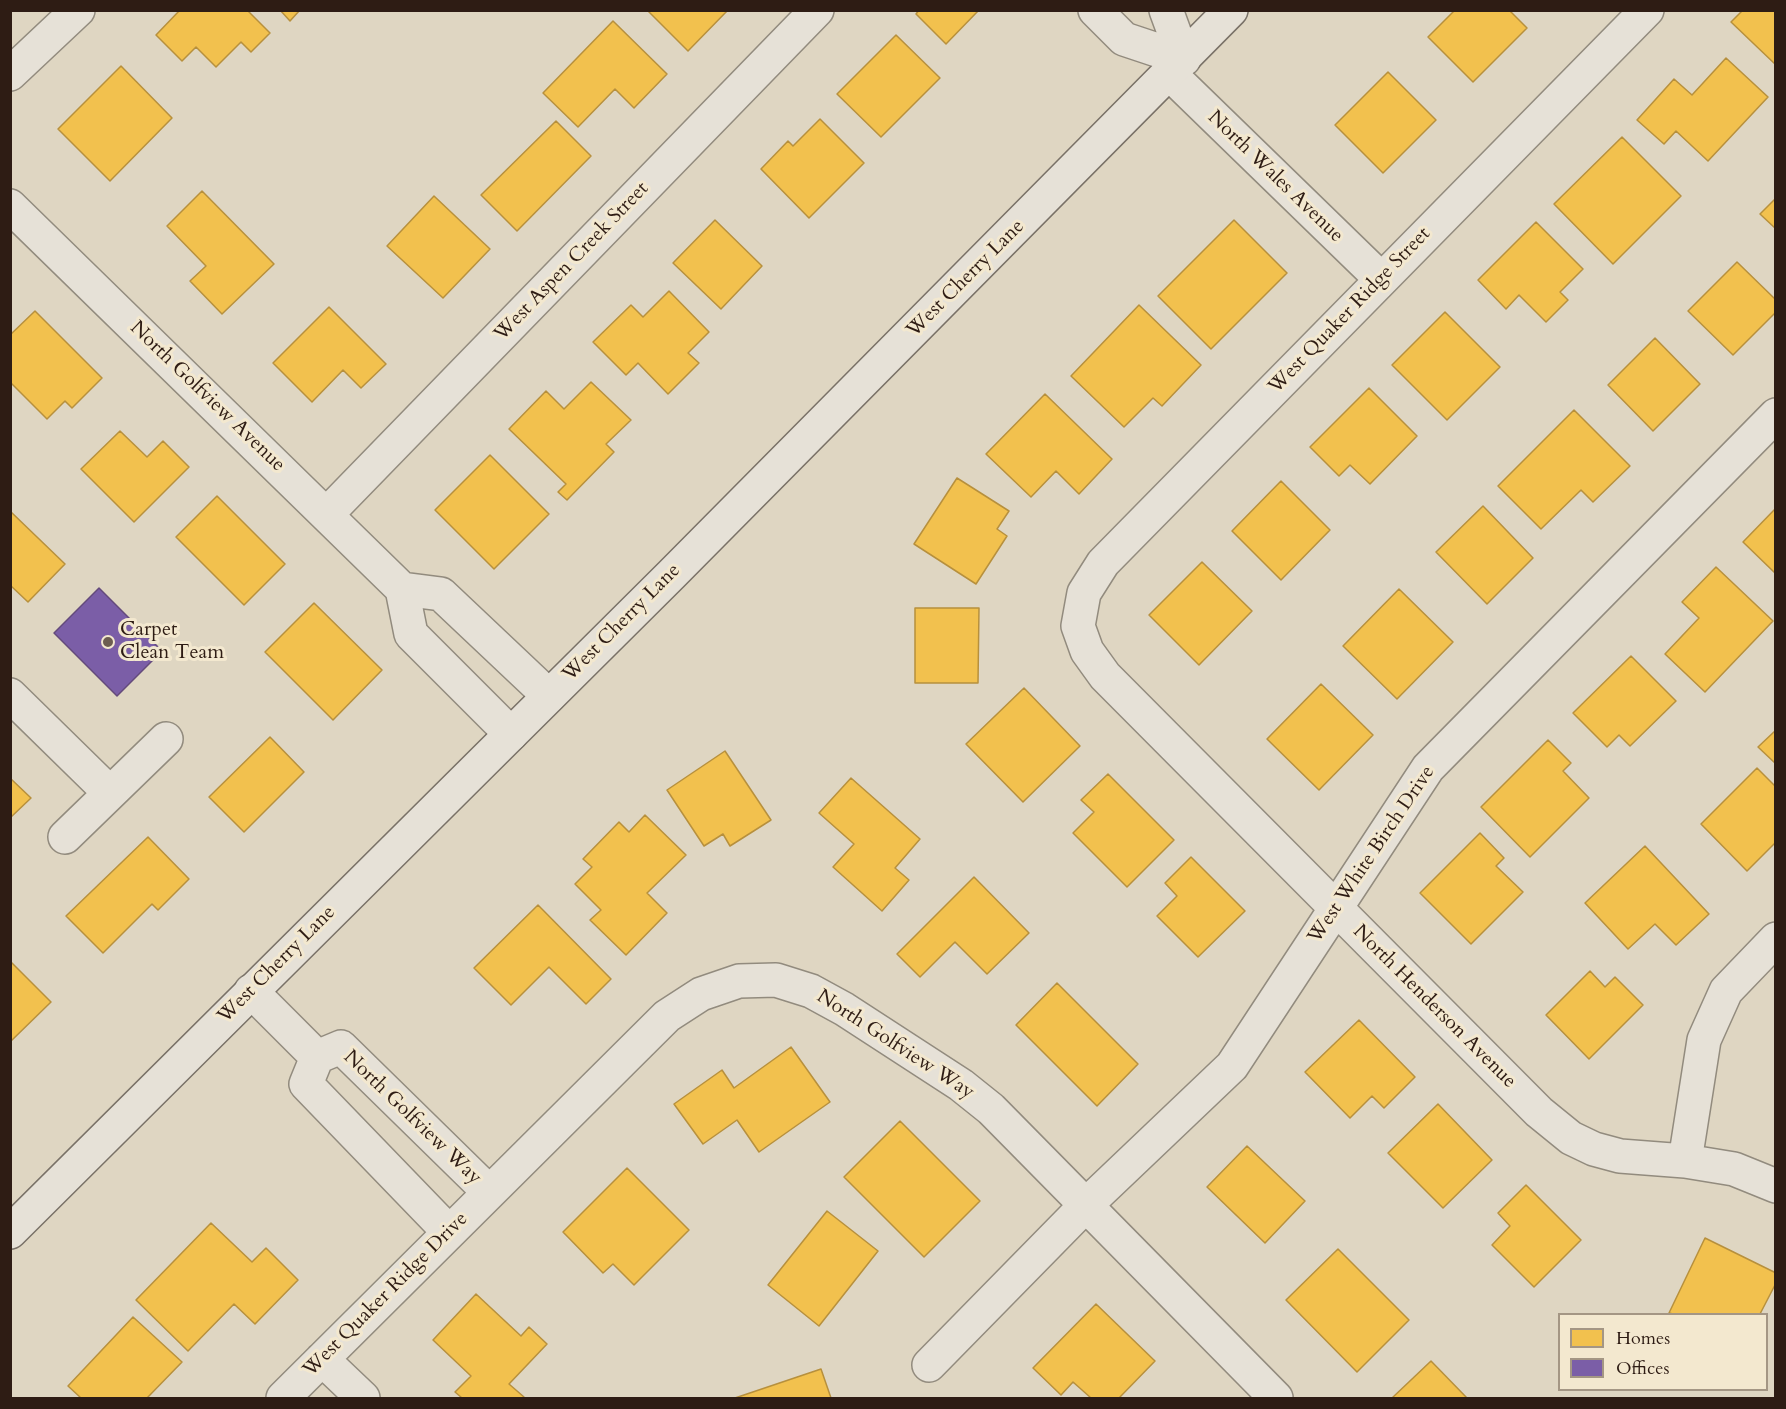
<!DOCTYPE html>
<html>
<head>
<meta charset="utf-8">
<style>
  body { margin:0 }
  #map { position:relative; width:1786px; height:1409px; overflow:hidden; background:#dfd6c2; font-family:Cardo,serif }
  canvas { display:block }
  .frame { position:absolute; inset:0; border:12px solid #2e1c14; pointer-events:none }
  .legend { position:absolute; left:1558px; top:1313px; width:210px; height:78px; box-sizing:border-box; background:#f3e8cf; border:2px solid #a49684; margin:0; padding:8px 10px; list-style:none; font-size:18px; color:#2e1c14 }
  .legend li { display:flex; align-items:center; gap:12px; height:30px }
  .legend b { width:30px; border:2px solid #a49684 }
</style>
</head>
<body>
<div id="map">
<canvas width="1786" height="1409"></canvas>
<div class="frame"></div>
<ul class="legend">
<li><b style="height:16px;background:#f2c14e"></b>Homes</li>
<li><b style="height:16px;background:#7b5ea7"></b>Offices</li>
</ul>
</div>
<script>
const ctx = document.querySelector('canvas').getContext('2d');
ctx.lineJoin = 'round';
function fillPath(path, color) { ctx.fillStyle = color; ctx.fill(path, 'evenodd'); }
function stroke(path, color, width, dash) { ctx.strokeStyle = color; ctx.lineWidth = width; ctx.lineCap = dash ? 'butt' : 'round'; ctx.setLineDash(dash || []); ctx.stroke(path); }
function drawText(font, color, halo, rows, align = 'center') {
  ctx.font = font + ' Cardo,serif'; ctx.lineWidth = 6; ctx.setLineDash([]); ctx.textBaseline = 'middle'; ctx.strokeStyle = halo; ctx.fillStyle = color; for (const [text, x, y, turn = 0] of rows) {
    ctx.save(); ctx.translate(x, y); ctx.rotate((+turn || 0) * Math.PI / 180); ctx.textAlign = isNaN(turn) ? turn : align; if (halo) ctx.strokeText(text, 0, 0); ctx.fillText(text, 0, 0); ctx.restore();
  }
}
const homes = new Path2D(`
  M180 10H247L270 33 251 52 241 42 216 67 196 47 182 61 156 35Z
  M280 10H300L290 21Z
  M647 10H728L688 51Z
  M919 10H979L946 44 916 14Z
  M1455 10H1509L1527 28 1473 82 1428 37Z
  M1743 10H1776V65L1731 22Z
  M613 21 667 74 634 108 615 89 578 127 543 93Z
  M896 35 940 78 881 137 837 94Z
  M1726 58 1768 97 1708 161 1676 131 1664 144 1637 120 1674 79 1692 95Z
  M121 66 172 118 110 181 58 129Z
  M1388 72 1436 120 1383 173 1335 125Z
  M820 119 864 163 809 218 761 169 788 141 793 146Z
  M556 121 591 156 517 231 481 195Z
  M1622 137 1681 196 1613 264 1554 204Z
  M202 191 274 264 222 314 190 281 206 266 167 226Z
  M434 196 490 249 443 298 387 246Z
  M1776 198V229L1760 214Z
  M715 220 762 266 721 309 673 263Z
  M1234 220 1287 273 1211 349 1158 296Z
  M1536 222 1583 269 1560 292 1568 300 1546 322 1519 295 1506 309 1478 280Z
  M1737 262 1776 300V312L1733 355 1688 311Z
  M669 291 709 332 688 353 699 363 668 394 638 363 626 375 593 342 631 305 643 317Z
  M1139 305 1201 365 1162 406 1153 398 1124 427 1071 376Z
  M329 307 386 364 361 388 343 370 312 402 273 363Z
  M35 311 102 378 72 408 65 401 47 419 10 382V335Z
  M1445 312 1500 367 1447 420 1392 365Z
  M1655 338 1700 384 1653 431 1608 385Z
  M591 382 631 420 606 444 614 452 567 500 558 492 566 484 509 429 546 391 564 409Z
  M1369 388 1417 436 1370 484 1350 465 1339 476 1310 447Z
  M1045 394 1112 459 1079 494 1056 471 1031 497 986 454Z
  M1574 410 1630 466 1593 502 1581 490 1541 529 1498 486Z
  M120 431 147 457 163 441 189 467 134 522 81 469Z
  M490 455 549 514 494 569 435 510Z
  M957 478 1009 511 997 529 1007 536 976 584 914 544Z
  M1281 481 1330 530 1281 580 1232 531Z
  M217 496 285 564 244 605 176 537Z
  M1483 506 1533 558 1487 604 1436 552Z
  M1776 508V574L1743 542Z
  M10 511 65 564 28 602 10 585Z
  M1202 562 1252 611 1199 665 1149 615Z
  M1716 567 1773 621 1705 692 1665 654 1699 618 1682 602Z
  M1399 589 1453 642 1397 699 1343 646Z
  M314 603 382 670 333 720 265 652Z
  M915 608H979L978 683H915Z
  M1631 656 1676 701 1630 746 1619 735 1607 747 1573 713Z
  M1321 684 1373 735 1319 790 1267 739Z
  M1024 688 1080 746 1023 802 966 744Z
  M1776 730V764L1758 747Z
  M270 737 304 772 244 832 209 797Z
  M1548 740 1571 763 1563 771 1589 798 1530 857 1481 807Z
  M725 751 771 820 730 846 723 834 704 846 667 790Z
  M1757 768 1776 787V842L1747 871 1701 824Z
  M1108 774 1174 840 1127 887 1073 833 1094 812 1081 800Z
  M10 778 31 798 10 818Z
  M851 778 920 839 895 868 909 880 882 911 833 867 854 844 819 813Z
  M645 815 686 855 647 893 667 913 626 955 590 920 601 910 575 884 592 867 583 859 619 822 629 832Z
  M1480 833 1504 858 1496 866 1523 892 1471 944 1420 893Z
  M148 837 189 879 158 910 152 904 103 953 66 916Z
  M1645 846 1709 914 1676 945 1655 924 1628 949 1585 903Z
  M1191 857 1245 911 1198 957 1157 916 1177 896 1165 883Z
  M974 877 1029 933 987 974 955 942 920 977 897 954Z
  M538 905 611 979 586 1004 549 967 511 1005 474 968Z
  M10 961 51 1002 10 1042Z
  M1590 971 1605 987 1615 977 1643 1005 1589 1059 1546 1015Z
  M1057 983 1138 1064 1097 1106 1016 1025Z
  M1359 1020 1415 1077 1384 1108 1372 1096 1350 1118 1305 1072Z
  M791 1047 830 1102 759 1152 737 1120 703 1144 674 1104 722 1070 734 1088Z
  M1438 1104 1492 1160 1443 1208 1388 1153Z
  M900 1121 980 1201 924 1257 844 1177Z
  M1247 1146 1305 1201 1265 1243 1207 1187Z
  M627 1168 689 1230 634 1285 613 1264 603 1273 563 1232Z
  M1526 1185 1581 1240 1534 1287 1492 1245 1510 1226 1498 1213Z
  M827 1211 878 1251 819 1326 768 1285Z
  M211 1223 252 1262 266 1248 298 1280 255 1324 234 1304 188 1351 136 1300Z
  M1705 1238 1776 1273V1283L1760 1314H1673L1669 1313Z
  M1338 1249 1409 1320 1357 1372 1286 1300Z
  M476 1294 521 1336 529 1327 547 1344 509 1384 524 1397 523 1398H462L455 1392 471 1376 433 1340Z
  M1096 1304 1155 1361 1119 1398H1091L1073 1382 1061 1395 1033 1368Z
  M133 1317 182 1362 147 1398H81L68 1386Z
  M1431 1361 1467 1398H1392Z
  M821 1369 831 1398H735Z`);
fillPath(homes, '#f2c14e');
stroke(homes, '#b7903d', 1.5);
const offices = new Path2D(`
  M99 588 162 651 117 696 54 633Z`);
fillPath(offices, '#7b5ea7');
stroke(offices, '#644a7b', 1.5);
const street = new Path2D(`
  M1095 10 1124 39 1184 59
  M1166 10 1184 59
  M1647 10 1103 563 1084 593 1078 626 1087 651 1105 676 1539 1112 1571 1138 1594 1149 1620 1156 1685 1161 1734 1169 1776 1186
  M10 74 78 10
  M1170 74 1381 279
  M10 206 402 589
  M327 514 817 10
  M10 695 110 793
  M511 734 411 634 402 589 441 594 549 696
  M65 837 166 739
  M251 991 317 1057
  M1685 1161 1704 1040 1726 991 1776 939
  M449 1232 306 1084 317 1057 341 1047 489 1192
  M322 1359 363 1398
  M929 1365 1086 1205 1232 1066 1428 768 1776 415
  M283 1398 667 1016 701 994 739 981 776 980 811 991 844 1009 961 1085 991 1109 1276 1398`);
const secondary = new Path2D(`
  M10 1232 671 575 1231 10`);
stroke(street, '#928b7e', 36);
stroke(secondary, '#797167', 36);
stroke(street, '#e6e1d7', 33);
stroke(secondary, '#e6e1d7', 33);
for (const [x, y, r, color] of [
  [108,642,6,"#6c5d51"]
]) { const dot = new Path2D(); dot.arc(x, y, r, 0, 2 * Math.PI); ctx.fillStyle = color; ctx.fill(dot); stroke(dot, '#f3e8cf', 2); }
drawText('20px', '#2e1c14', '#f3e8cf', [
  ["North Wales Avenue",1275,177,44],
  ["West Aspen Creek Street",572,262,-46],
  ["West Cherry Lane",966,279,-45],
  ["West Quaker Ridge Street",1350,311,-46],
  ["North Golfview Avenue",207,397,44],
  ["West Cherry Lane",622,623,-45],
  ["West White Birch Drive",1372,855,-56],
  ["West Cherry Lane",277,965,-45],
  ["North Henderson Avenue",1434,1007,45],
  ["North Golfview Way",895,1045,33],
  ["North Golfview Way",412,1118,44],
  ["West Quaker Ridge Drive",386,1295,-45]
]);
drawText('20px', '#2e1c14', '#f3e8cf', [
  ["Carpet",120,630],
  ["Clean Team",120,653]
], 'left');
</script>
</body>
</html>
